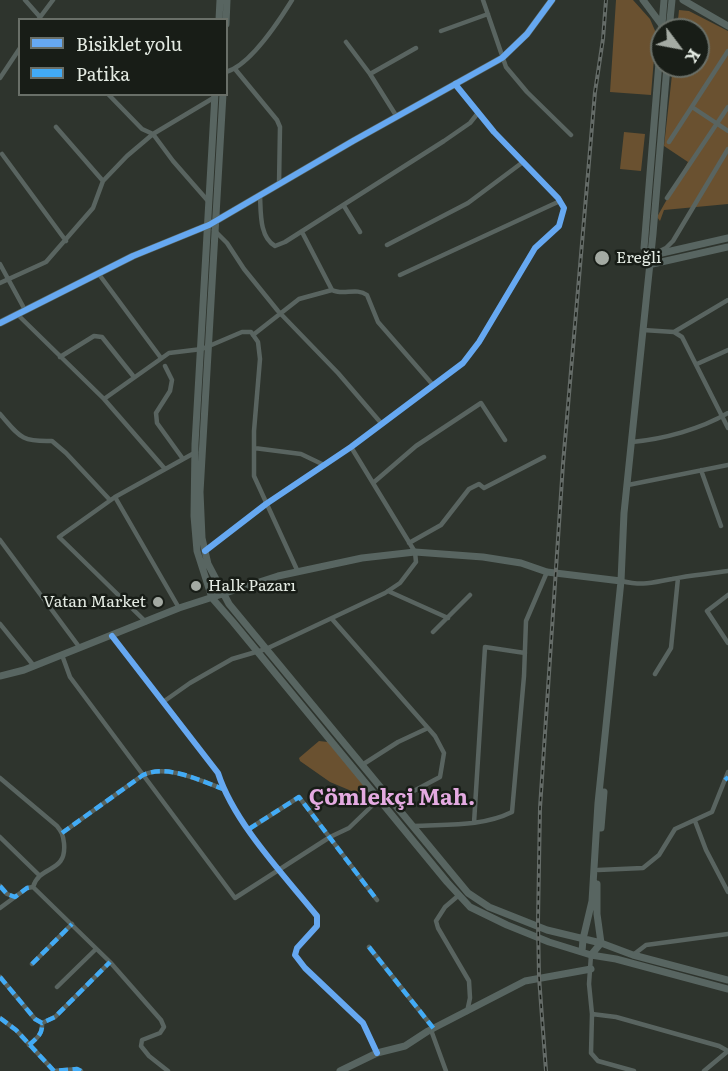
<!DOCTYPE html>
<html>
<head>
<meta charset="utf-8">
<style>
  body { margin:0 }
  #map { position:relative; width:728px; height:1071px; overflow:hidden; background:#2e342d; font-family:Literata,serif }
  canvas { display:block }
  .legend { position:absolute; left:18px; top:18px; width:210px; height:78px; box-sizing:border-box; background:#181d17; border:2px solid #696f68; margin:0; padding:8px 10px; list-style:none; font-size:18px; color:#e3eae2 }
  .legend li { display:flex; align-items:center; gap:12px; height:30px }
  .legend b { width:30px; border:2px solid #696f68 }
  .north { position:absolute; left:650px; top:18px; width:60px; height:60px; box-sizing:border-box; background:#181d17; border:2px solid #696f68; border-radius:50%; rotate:122deg; font-size:16px; font-weight:700; line-height:24px; text-align:center; color:#e3eae2 }
  .north::after { content:''; display:block; margin:auto; width:21px; height:27px; background:#a4aaa3; clip-path:polygon(50% 0,100% 100%,50% 72%,0 100%) }
</style>
</head>
<body>
<div id="map">
<canvas width="728" height="1071"></canvas>
<ul class="legend">
<li><b style="height:8px;background:#66a8f1"></b>Bisiklet yolu</li>
<li><b style="height:8px;background:#42abf6"></b>Patika</li>
</ul>
<div class="north">K</div>
</div>
<script>
const ctx = document.querySelector('canvas').getContext('2d');
ctx.lineJoin = 'round';
function fillPath(path, color) { ctx.fillStyle = color; ctx.fill(path, 'evenodd'); }
function stroke(path, color, width, dash) { ctx.strokeStyle = color; ctx.lineWidth = width; ctx.lineCap = dash ? 'butt' : 'round'; ctx.setLineDash(dash || []); ctx.stroke(path); }
function drawText(font, color, halo, rows, align = 'center') {
  ctx.font = font + ' Literata,serif'; ctx.lineWidth = 5; ctx.setLineDash([]); ctx.textBaseline = 'middle'; ctx.strokeStyle = halo; ctx.fillStyle = color; for (const [text, x, y, turn = 0] of rows) {
    ctx.save(); ctx.translate(x, y); ctx.rotate((+turn || 0) * Math.PI / 180); ctx.textAlign = isNaN(turn) ? turn : align; if (halo) ctx.strokeText(text, 0, 0); ctx.fillText(text, 0, 0); ctx.restore();
  }
}
fillPath(new Path2D(`
  M616 0H633L650 19 656 33 651 95 610 92Z
  M679 10 689 11 728 31V204L664 210 660 221 657 217 688 162 664 146 673 66H698V30H677Z
  M624 132 645 134 641 171 620 169Z
  M319 741 328 742 367 789 361 795 330 782 300 761 299 758Z`), '#6a5130');
stroke(new Path2D(`
  M25 0 40 17
  M483 0 506 67 527 92 571 135
  M38 20 53 0
  M441 31 488 14
  M346 42 370 74
  M235 69 277 120 280 127 279 185
  M226 72C251 65 279 21 292 0
  M0 78 20 48
  M108 94 142 129 153 134 173 161 208 201
  M692 107 728 131
  M397 117 370 74 416 48
  M56 127 103 181
  M669 142 728 51
  M2 154 66 241
  M260 196C261 211 259 237 275 246L285 242 444 141 470 123 478 113
  M667 198 728 107
  M344 206 360 232
  M214 230 227 243 244 269 278 311 338 373 381 423
  M302 232 332 290C343 296 356 287 367 295L378 322 433 385
  M387 245 468 203 523 162
  M660 251 666 248 673 241 728 149
  M0 264 25 310
  M98 273 161 358
  M400 275 560 201
  M0 283 46 262 93 208 103 181 127 156 153 134 215 97
  M17 314 104 399 165 469
  M643 330 674 332 682 337 728 428
  M674 332 728 300
  M253 335 299 299 332 290
  M60 357 94 336 102 337 134 377
  M697 364 728 350
  M165 366 172 380 170 391 156 413 157 423 183 459
  M104 399 169 353 202 349 242 332H251L258 342 260 359 254 431V476L298 572
  M0 414C20 437 21 442 52 441L66 453 110 500
  M632 442C664 439 701 429 728 413
  M254 448 301 454 324 465
  M701 470 721 526
  M373 483 416 446 481 403 505 440
  M628 485 728 465
  M115 497 179 608
  M0 540 80 648
  M409 543 441 525 469 489 479 484 484 488 544 457
  M205 551 266 504 351 447 463 363 479 342 535 248 559 226 564 208 558 198 494 132 455 84
  M621 581C644 586 650 583 672 579 690 575 709 574 728 571
  M388 591 448 618
  M728 595 707 611 728 643
  M332 619 435 736 444 753 440 777 393 802
  M146 622 59 537 115 497 196 452
  M0 624 34 666
  M433 632 470 595
  M112 636 218 773C234 823 284 875 317 916V926L297 948 295 955 305 968 363 1023 377 1053
  M62 655 70 677 235 898 330 837 349 828 379 799
  M655 674 671 648 678 578
  M163 702 190 683 232 659 266 649 385 593 400 583 416 562 415 552 351 447
  M362 765 398 742 428 728
  M0 778 57 826C62 832 63 835 64 843 67 874 40 864 33 887L110 962 161 1020 164 1027 160 1033 142 1040 141 1046 149 1056 168 1071
  M695 821 706 850 728 892
  M474 823 485 647 525 653
  M413 826C446 824 482 827 512 812L524 676 526 621 547 572
  M249 829 299 797 377 900
  M62 833 143 775C167 764 199 780 223 789
  M0 837 40 876
  M598 870 643 868 659 855 675 829 712 812 728 772
  M0 886 7 894 15 897 27 888 33 887
  M459 895 445 907 436 921 438 928 469 981 470 998 467 1012
  M0 908 15 897
  M369 947 434 1029
  M591 955 589 984 592 1014 591 1053 598 1061 634 1071
  M633 955 646 945 728 934
  M32 964 72 924
  M0 977 35 1019 42 1023 55 1017 110 962
  M57 987 96 949
  M592 1014 616 1017 719 1046 728 1051
  M0 1018 16 1030 54 1071 77 1069 81 1071
  M431 1030 446 1071
  M29 1045C37 1038 43 1034 42 1023
  M704 1071 728 1051`), '#596460', 4.5);
stroke(new Path2D(`
  M643 0 661 24
  M683 0 728 26
  M219 20 220 0
  M226 24 227 0
  M669 30 672 0
  M215 94 195 444 194 516 197 551 212 598 233 622 447 882 470 907 507 925 549 942 591 955 616 959 728 989
  M223 94 200 492 202 538 208 564 229 604 468 893 489 907 547 930 601 943 633 955 728 980
  M649 256 644 248 664 0
  M649 256 728 238
  M648 265 728 247
  M0 323 133 256 209 225 353 141 502 58 527 34 552 0
  M0 676 24 670 179 608 278 576 362 558 415 552 483 557 521 563 547 572 621 581
  M601 828 604 792
  M582 952 583 939 592 901 598 803 621 581 624 513 653 234 667 66
  M591 955 601 943 597 914V884
  M340 1071 377 1053 405 1046 428 1031 525 981 591 969`), '#586561', 7);
const rail = new Path2D(`
  M546 1071 539 977 538 921 540 808 563 464 595 92 603 39 606 0`);
stroke(rail, '#646b67', 4);
stroke(rail, '#181d17', 1.5, [4.5]);
stroke(new Path2D(`
  M725 777 728 780
  M249 829 299 797 377 900
  M62 833 143 775C167 764 199 780 223 789
  M0 886 7 894 15 897 27 888 33 887
  M369 947 434 1029
  M32 964 72 924
  M0 977 35 1019 42 1023 55 1017 110 962
  M0 1018 16 1030 54 1071 77 1069 81 1071
  M29 1045C37 1038 43 1034 42 1023`), '#42abf6', 4.5, [9, 4.5]);
stroke(new Path2D(`
  M0 323 133 256 209 225 353 141 502 58 527 34 552 0
  M205 551 266 504 351 447 463 363 479 342 535 248 559 226 564 208 558 198 494 132 455 84
  M112 636 218 773C234 823 284 875 317 916V926L297 948 295 955 305 968 363 1023 377 1053`), '#66a8f1', 6);
for (const [x, y, r, color] of [
  [602,258,8,"#a4aaa3"],
  [196,586,6,"#a4aaa3"],
  [158,602,6,"#a4aaa3"]
]) { const dot = new Path2D(); dot.arc(x, y, r, 0, 2 * Math.PI); ctx.fillStyle = color; ctx.fill(dot); stroke(dot, '#181d17', 2); }
drawText('16px', '#e3eae2', '#181d17', [
  ["Ereğli",616,258],
  ["Halk Pazarı",208,586],
  ["Vatan Market",146,602,"right"]
], 'left');
drawText('bold 22px', '#e4aae1', '#181d17', [
  ["Çömlekçi Mah.",392,799]
]);
</script>
</body>
</html>
